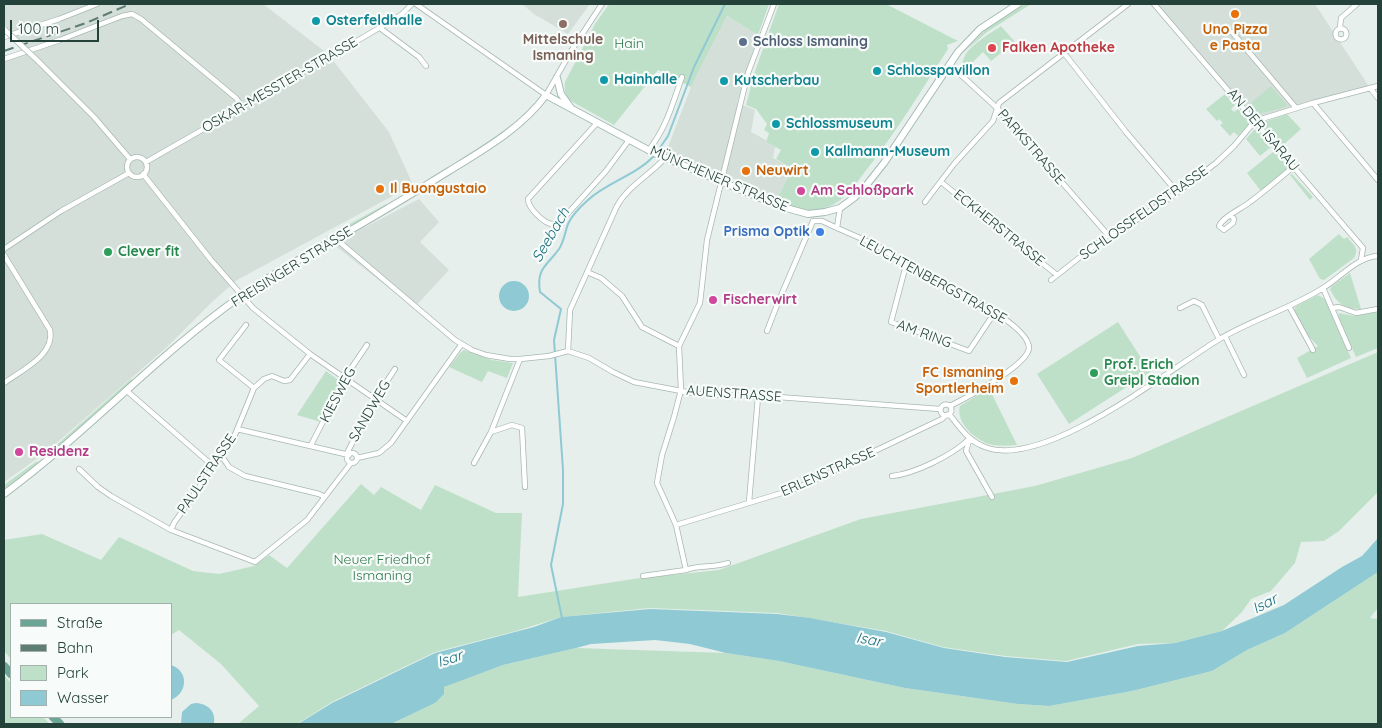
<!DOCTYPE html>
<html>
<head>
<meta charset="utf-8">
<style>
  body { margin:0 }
  #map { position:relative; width:1382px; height:728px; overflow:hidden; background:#e6efeb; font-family:Quicksand,sans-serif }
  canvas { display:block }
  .frame { position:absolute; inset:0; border:5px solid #24423a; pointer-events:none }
  .legend { position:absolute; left:10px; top:603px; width:162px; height:115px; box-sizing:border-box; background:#f7fbf9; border:1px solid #a3b1ad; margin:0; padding:6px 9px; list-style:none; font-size:15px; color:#24423a }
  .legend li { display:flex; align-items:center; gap:10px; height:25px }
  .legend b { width:25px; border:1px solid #a3b1ad }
  .scale { position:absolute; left:10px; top:20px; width:89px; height:22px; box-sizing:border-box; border:2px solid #24423a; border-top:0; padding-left:6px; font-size:15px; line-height:18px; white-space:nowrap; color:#24423a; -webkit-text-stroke:4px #f7fbf9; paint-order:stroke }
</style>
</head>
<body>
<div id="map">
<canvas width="1382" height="728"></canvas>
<div class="frame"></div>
<ul class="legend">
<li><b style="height:6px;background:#6aa596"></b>Straße</li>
<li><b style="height:6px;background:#5f7d75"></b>Bahn</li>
<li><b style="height:14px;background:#bfe0c8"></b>Park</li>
<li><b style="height:14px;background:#8ec9d4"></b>Wasser</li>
</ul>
<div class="scale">100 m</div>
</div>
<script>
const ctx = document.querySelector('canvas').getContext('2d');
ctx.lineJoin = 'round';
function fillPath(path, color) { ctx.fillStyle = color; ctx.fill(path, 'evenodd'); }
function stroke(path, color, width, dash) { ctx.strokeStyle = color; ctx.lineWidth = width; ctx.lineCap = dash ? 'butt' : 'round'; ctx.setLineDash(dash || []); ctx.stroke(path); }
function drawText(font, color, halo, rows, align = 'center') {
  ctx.font = font + ' Quicksand,sans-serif'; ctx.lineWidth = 4.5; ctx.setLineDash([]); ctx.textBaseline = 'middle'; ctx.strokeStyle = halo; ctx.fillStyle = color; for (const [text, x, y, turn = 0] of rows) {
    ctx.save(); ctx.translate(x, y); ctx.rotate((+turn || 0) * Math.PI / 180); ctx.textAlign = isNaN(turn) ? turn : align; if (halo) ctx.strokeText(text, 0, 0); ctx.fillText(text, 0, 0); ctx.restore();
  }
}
fillPath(new Path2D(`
  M4 4H263L328 54 389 132 413 185 237 280 212 302 167 347 45 453 4 482V56L29 49 4 25Z
  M522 4H590L568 34 534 14Z
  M1154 4H1315L1370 88 1255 121Z
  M727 16 758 35 737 103 755 110 751 132 766 140V142L775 147 773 158 790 167 823 190 813 210 800 209 773 201 731 177 682 163 665 155 691 87Z
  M419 199 439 222 420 242 449 270 414 308 333 244Z`), '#d4dfda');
fillPath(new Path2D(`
  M609 4H769L758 35 727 16 691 87 658 70 614 125 571 101C565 96 564 90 565 82L595 24Z
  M779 4H886L958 41 947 45 948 49C921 91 895 134 864 173 855 185 843 202 828 207 811 214 792 207 776 201L790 174V167L776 159 781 150 766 142 769 133 764 130 767 124 756 109 746 105 754 74Z
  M1025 4H1031L987 32 963 53 987 28Z
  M1001 26 1015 42 991 61 983 52 969 66 973 71 967 77 959 69C963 65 962 63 964 58 968 46 991 33 1001 26Z
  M1271 86 1287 105 1286 107 1255 115 1252 111 1254 110 1251 103Z
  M1225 94 1235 105 1231 109 1234 112 1238 109 1249 121V124L1238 136 1234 132 1230 136 1220 125 1223 123 1219 119 1217 121 1206 109Z
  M1287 114 1301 129 1281 147 1261 123Z
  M1254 130H1257L1271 147 1260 156 1246 139Z
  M1274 151 1287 166V169L1261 191 1247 173Z
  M1292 174 1313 197 1310 200 1290 175Z
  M386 204V207L329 238 326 237Z
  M1339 234 1344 239 1347 237C1353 244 1360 249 1354 258L1324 280 1320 279 1309 259Z
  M1350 273 1361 309C1345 309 1337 304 1330 289L1332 286Z
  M1318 295 1325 299 1351 358 1307 378 1297 358 1318 346 1307 335 1294 310 1295 307Z
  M1378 312V348L1356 357 1338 317 1339 313 1354 316Z
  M1118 322 1150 372 1069 424 1037 374Z
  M464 350 492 360 513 363 507 378 488 371 482 382 449 367 461 352Z
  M1378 352V492L1339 531 1324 541 1301 542 1295 563 1271 591 1251 599 1242 612 1222 631 1175 643 1138 644 1066 661 1005 656 943 647 886 631 777 613 649 608 561 617 516 631 435 652 332 702 297 724H238L259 706 221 664 179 630 171 635V604H11V659L4 651V540L42 534 101 560 119 537 193 571 219 574 254 566 269 555 287 568 361 484 374 495 381 487 421 510 435 485 496 513H522L518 597 633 579 719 570 861 519 1035 486 1132 458Z
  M326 371 341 382 321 422 297 415Z
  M131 379 133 380 54 450 52 449Z
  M989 388 1017 445C1009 446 1001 446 993 445 977 442 955 423 960 406Z
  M37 461 38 464 4 489V485Z
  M1378 572V608L1370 618 1378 619V724H391L435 703 444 687 459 681 503 665 576 648 726 653 779 661 905 688 1018 704 1049 706 1132 691 1212 671 1247 650 1285 633Z
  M4 675 11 683V717H43L50 724H4Z`), '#bfe0c8');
fillPath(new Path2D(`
  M499 296a15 15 0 1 1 30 0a15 15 0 1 1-30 0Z
  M1378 538V572L1285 633 1247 650 1212 671 1132 691 1049 706 1018 704 905 688 779 661 726 653 690 644 655 640 591 644 576 648 503 665 444 687V694L435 703 391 724H298L332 703 435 653 534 627 561 617 650 609 777 614 810 618 886 632 944 648 1005 657 1067 662 1138 646 1175 643 1222 631 1284 605 1342 567 1362 556Z
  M171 665C189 671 188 693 171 700Z
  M196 703C209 704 216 712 214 724H181L182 712 191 704Z`), '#8ec9d4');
stroke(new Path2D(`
  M657 152 668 136 694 67 725 4
  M562 618 551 565 563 504V470L554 340 561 309 540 292C536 268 547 266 559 249 564 242 565 232 568 224 572 215 580 207 588 200 607 182 635 176 654 156`), '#8ec9d4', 2);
const street = new Path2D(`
  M416 4 546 95 573 48 602 4
  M1154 4 1363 248 1361 260
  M380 28 419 57 426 66
  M1340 28 1341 18 1357 4
  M1335.5 34a5.5 5.5 0 1 1 11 0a5.5 5.5 0 1 1-11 0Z
  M1232 32 1296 108
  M4 37 59 19 97 4
  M1064 53 1126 132 1177 192
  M4 59 60 40 122 16 132 14 141 19 236 98 242 106
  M39 62 94 117 130 159
  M949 64 997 108 1108 235
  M1370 88 1378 98
  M1313 103 1378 180
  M597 123 528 199C528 208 544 224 553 224 556 224 558 222 561 221L606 171 629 140
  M649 150C667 126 672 105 682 77
  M127 167a10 10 0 1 1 20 0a10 10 0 1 1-20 0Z
  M146 162 362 38 401 15 412 4
  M143 174 211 260 253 308 310 354 407 421
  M941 182 1057 275
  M925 202 954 164 993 121 999 103 1128 4
  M840 208 837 228C851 234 865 240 879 247 888 253 897 260 908 266 930 278 1029 321 1029 348 1028 365 966 398 950 406
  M1231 215 1234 219 1233 223 1224 230 1219 226C1224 216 1241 209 1250 202 1265 191 1279 179 1293 167
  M336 239 455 340 472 350 486 355 510 359H520L549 356 568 351 589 358 613 372 634 382 697 394 778 397 940 409
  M4 249 61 211 129 173
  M4 255 50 330C55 355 22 370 4 383
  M906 265 891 322 969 351 995 312
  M587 272 601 278 622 296 642 327 679 346
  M1051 280 1108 235 1117 233 1171 197 1216 163 1234 146 1255 121 1313 103 1378 86
  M1323 288 1349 348
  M1289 306 1313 350
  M1180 308 1194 301 1202 305 1219 339
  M1333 308 1339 307 1356 313 1378 309
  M767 331 777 305 813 221H822L837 228
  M1225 336 1244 375
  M568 351 570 310 617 206C628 186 650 175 665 158
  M254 388 264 379 272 376 284 381 290 380 310 354
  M127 391 213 466
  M940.5 410a5.5 5.5 0 1 1 11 0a5.5 5.5 0 1 1-11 0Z
  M949 414C960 427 968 441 985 447 1044 470 1167 371 1218 340 1251 320 1290 309 1323 288 1341 277 1357 257 1378 256
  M237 429 349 455
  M491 432 512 425 522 428 525 487
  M969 441 966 451 992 497
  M311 445 348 373 367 345
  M347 453 375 399 395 369
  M347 458a5 5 0 1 1 10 0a5 5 0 1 1-10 0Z
  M221 455 229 467 245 476 319 494 325 497
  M357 458 379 453 391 443 461 345
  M474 463 491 432 520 359
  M79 469 98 487 111 496 171 530 255 562 307 520 351 463
  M892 476C914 474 953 455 969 439
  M749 502 758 397
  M676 525 795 489 942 419 946 415
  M171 530 174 523 234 437 254 388 219 360 246 325
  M686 570 676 525 657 483 662 455 674 417 681 390 679 346 700 303 707 240 748 73 774 4
  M643 576 686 570C696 565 714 568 728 563`);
const secondary = new Path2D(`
  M557 78 561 94 571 108
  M4 494C87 433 157 355 241 296 273 273 308 255 342 235 378 215 413 193 449 171 483 150 522 128 546 95L652 152 779 206 808 214 825 212 840 208 855 197 865 187 884 163 958 52 980 29 1018 4`);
const primary = new Path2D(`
  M4 666 11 674
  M53 717 60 724`);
stroke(street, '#a8b8b2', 6);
stroke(secondary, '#a4bbb3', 8);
stroke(primary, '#c2cac8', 9);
stroke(street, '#fff', 4.5);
stroke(secondary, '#fff', 6);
stroke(primary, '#6aa596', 8);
stroke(new Path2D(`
  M4 51 86 23 130 4`), '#5f7d75', 2, [10, 5]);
const streetBridge = new Path2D(`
  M4 29 39 62`);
stroke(streetBridge, '#a8b8b2', 6, []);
stroke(streetBridge, '#fff', 4.5);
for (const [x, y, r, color] of [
  [1235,14,5,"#e8710a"],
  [316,21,5,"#0f9aa8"],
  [563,24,5,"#8d6e63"],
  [743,42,5,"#5c6f8a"],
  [992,48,5,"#e0444e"],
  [877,71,5,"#0f9aa8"],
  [604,80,5,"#0f9aa8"],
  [724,81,5,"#0f9aa8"],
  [776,124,5,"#0f9aa8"],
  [815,152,5,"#0f9aa8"],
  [746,171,5,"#e8710a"],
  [380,189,5,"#e8710a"],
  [801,191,5,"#d1479c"],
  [820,232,5,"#3f7fe0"],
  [108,252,5,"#2e9e5b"],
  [713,300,5,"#d1479c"],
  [1094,373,5,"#2e9e5b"],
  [1014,381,5,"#e8710a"],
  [19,452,5,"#d1479c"]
]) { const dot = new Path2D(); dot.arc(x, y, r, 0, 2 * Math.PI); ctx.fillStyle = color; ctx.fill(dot); stroke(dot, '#f7fbf9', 2); }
drawText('bold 14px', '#0d838f', '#f7fbf9', [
  ["Osterfeldhalle",326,21],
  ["Schlosspavillon",887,71],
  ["Hainhalle",614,80],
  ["Kutscherbau",734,81],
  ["Schlossmuseum",786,124],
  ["Kallmann-Museum",825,152]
], 'left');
drawText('bold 14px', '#c56008', '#f7fbf9', [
  ["Uno Pizza",1235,30,"center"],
  ["e Pasta",1235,46,"center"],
  ["Neuwirt",756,171],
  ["Il Buongustaio",390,189],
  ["FC Ismaning",1004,373,"right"],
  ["Sportlerheim",1004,389,"right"]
], 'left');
drawText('bold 14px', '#785e54', '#f7fbf9', [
  ["Mittelschule",563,40],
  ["Ismaning",563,56]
]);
drawText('bold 14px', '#4e5e75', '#f7fbf9', [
  ["Schloss Ismaning",753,42]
], 'left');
drawText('14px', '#2d7a4b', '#f7fbf9', [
  ["Hain",629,44],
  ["Neuer Friedhof",382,560],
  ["Ismaning",382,576]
]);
drawText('bold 14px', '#be3a42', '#f7fbf9', [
  ["Falken Apotheke",1002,48]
], 'left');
drawText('14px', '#24423a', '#f7fbf9', [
  ["OSKAR-MESSTER-STRASSE",280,85,-30],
  ["AN DER ISARAU",1263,130,50],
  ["PARKSTRASSE",1031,147,49],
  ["MÜNCHENER STRASSE",719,179,23],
  ["SCHLOSSFELDSTRASSE",1144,213,-35],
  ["ECKHERSTRASSE",999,228,39],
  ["FREISINGER STRASSE",292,267,-32],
  ["LEUCHTENBERGSTRASSE",933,280,29],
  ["AM RING",924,334,20],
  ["AUENSTRASSE",734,394,4],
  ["KIESWEG",338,395,-62],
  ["SANDWEG",370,411,-60],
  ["ERLENSTRASSE",828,472,-24],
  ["PAULSTRASSE",207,474,-56]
]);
drawText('bold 14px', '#b23c85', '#f7fbf9', [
  ["Am Schloßpark",811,191],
  ["Fischerwirt",723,300],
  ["Residenz",29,452]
], 'left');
drawText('bold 14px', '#366cbe', '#f7fbf9', [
  ["Prisma Optik",810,232]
], 'right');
drawText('bold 14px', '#27864d', '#f7fbf9', [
  ["Clever fit",118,252],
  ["Prof. Erich",1104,365],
  ["Greipl Stadion",1104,381]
], 'left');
drawText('italic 15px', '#1c6f80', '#f7fbf9', [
  ["Seebach",551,235,-60],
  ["Isar",1265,604,-28],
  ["Isar",869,640,10],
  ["Isar",450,659,-18]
]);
</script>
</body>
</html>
